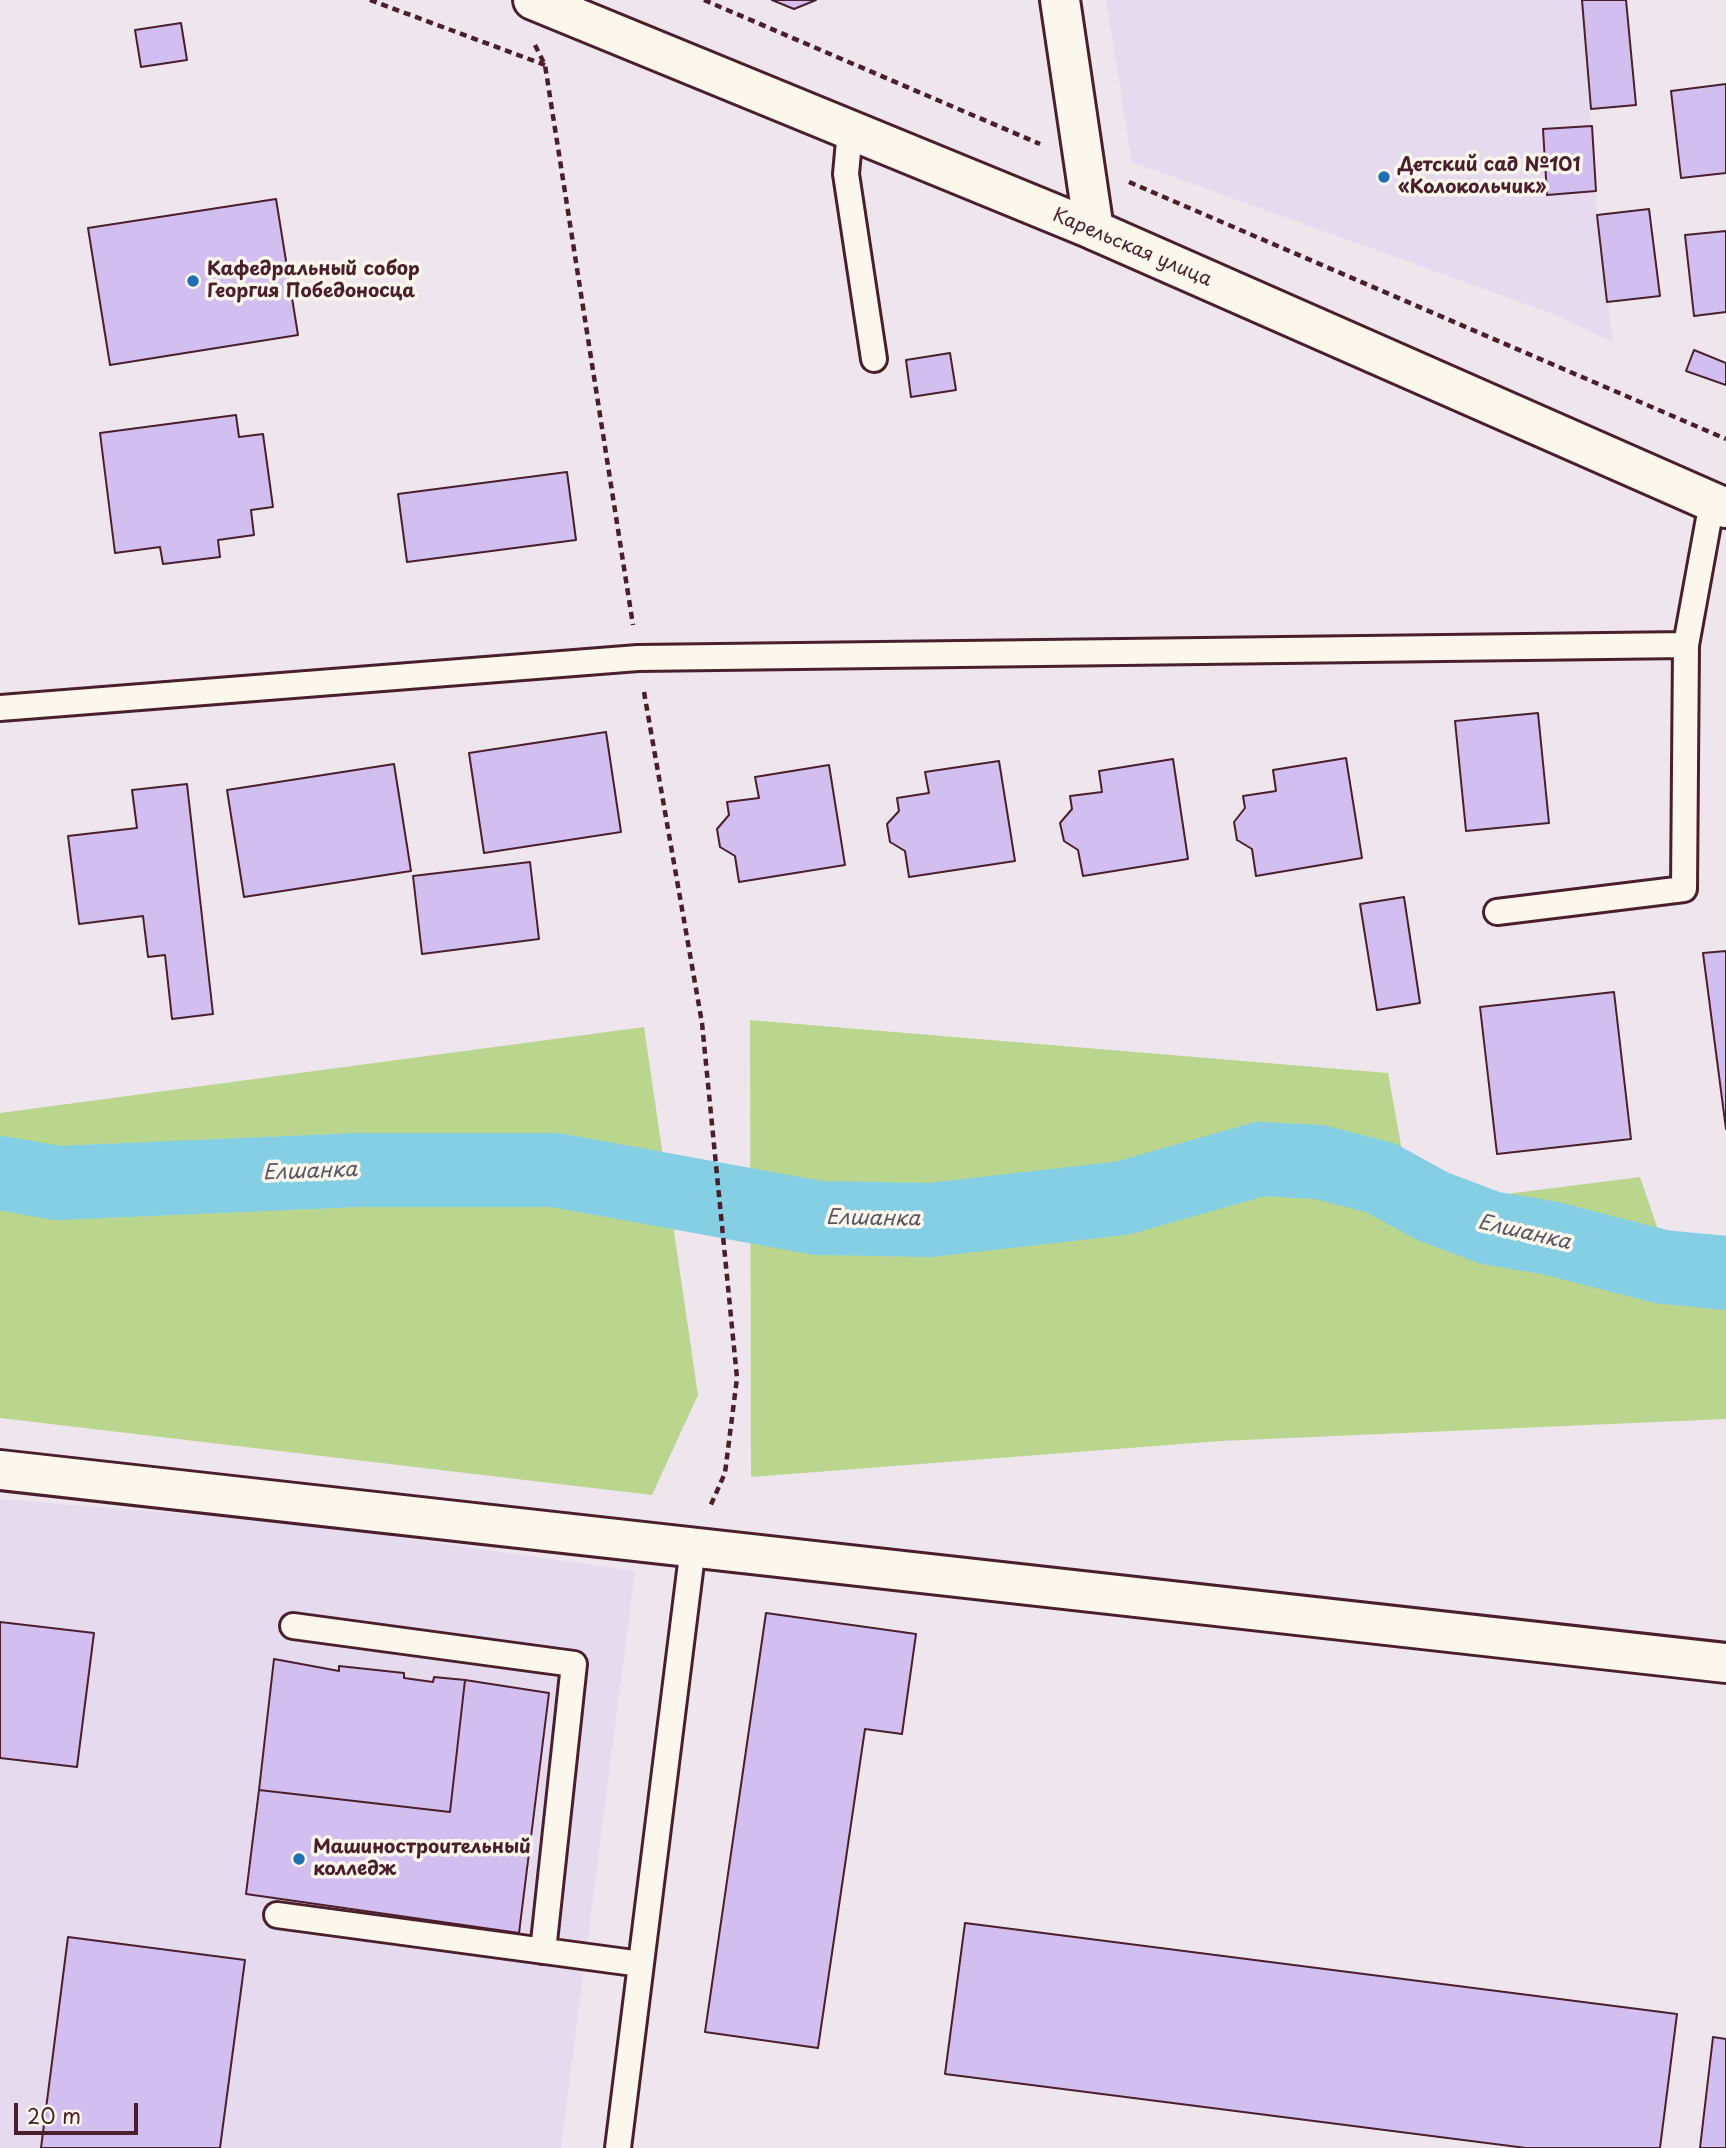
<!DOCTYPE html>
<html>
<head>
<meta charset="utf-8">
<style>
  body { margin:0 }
  #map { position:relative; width:1726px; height:2148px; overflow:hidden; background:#efe6ed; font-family:"Playpen Sans",sans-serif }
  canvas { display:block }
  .scale { position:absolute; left:14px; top:2103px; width:124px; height:32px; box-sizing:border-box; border:4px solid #4a1f2b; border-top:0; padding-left:9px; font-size:21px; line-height:24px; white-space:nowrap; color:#4a1f2b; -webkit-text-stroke:5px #fbf7ec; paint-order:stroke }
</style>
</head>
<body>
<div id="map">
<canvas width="1726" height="2148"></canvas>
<div class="scale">20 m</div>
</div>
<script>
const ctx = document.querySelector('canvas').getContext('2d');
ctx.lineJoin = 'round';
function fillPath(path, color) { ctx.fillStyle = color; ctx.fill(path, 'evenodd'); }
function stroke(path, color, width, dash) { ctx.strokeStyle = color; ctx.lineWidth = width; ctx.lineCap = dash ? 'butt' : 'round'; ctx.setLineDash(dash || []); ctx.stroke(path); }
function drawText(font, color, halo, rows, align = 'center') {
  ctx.font = font + ' "Playpen Sans",sans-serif'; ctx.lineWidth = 7; ctx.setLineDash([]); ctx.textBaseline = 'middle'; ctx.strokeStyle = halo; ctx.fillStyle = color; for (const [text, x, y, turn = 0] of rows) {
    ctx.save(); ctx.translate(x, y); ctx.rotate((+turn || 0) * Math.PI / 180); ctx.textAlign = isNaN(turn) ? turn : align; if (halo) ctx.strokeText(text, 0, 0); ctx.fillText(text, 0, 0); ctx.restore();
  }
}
fillPath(new Path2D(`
  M1106 0H1582L1597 215 1613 343 1556 315 1132 162Z
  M0 1499 297 1523 635 1571 561 2148H0Z`), '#e6daee');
fillPath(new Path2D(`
  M750 1020 1388 1073 1412 1206 1640 1177 1680 1294 1726 1300V1419L1221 1441 751 1477Z
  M644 1027 698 1395 652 1495 0 1418V1113Z`), '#bad68e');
stroke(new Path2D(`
  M0 1173 57 1183 358 1170H555L818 1218 930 1220 1123 1198 1260 1159 1319 1162 1381 1178 1432 1206 1490 1228 1550 1238 1663 1267 1726 1273`), '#84cfe4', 74);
const building = new Path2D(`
  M772 0H816L794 9Z
  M1582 0H1626L1636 105 1591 109Z
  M181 23 187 60 141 67 135 30Z
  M1726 84V173L1681 178 1671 91Z
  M1592 126 1596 191 1547 195 1543 129Z
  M276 199 298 335 110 365 88 228Z
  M1649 209 1660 296 1607 302 1597 215Z
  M1726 231V312L1694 316 1685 235Z
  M1694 350 1726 363V385L1686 371Z
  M950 353 956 390 911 397 906 360Z
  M236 415 239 437 263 434 273 507 251 510 254 535 218 540 220 557 163 564 160 547 115 553 100 433Z
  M567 472 576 540 407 562 398 494Z
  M1538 713 1549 823 1466 831 1455 721Z
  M606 732 621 832 484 853 469 753Z
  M1346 758 1362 858 1256 876 1252 849 1237 840 1234 822 1245 808 1243 796 1276 791 1273 770Z
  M1173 759 1188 859 1083 876 1078 850 1064 841 1060 823 1072 809 1070 796 1102 792 1099 771Z
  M999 761 1015 861 909 877 905 851 890 842 887 824 899 811 897 798 929 793 925 772Z
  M394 764 411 871 244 897 227 790Z
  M829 765 845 865 739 882 735 856 720 847 717 829 729 815 727 802 759 798 755 777Z
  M187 784 213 1014 172 1019 165 955 148 957 143 916 79 924 68 836 137 828 132 790Z
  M530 862 539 939 422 954 413 876Z
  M1404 897 1420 1003 1377 1010 1360 904Z
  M1726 951V1129L1703 953Z
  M1614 992 1631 1139 1497 1154 1480 1007Z
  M766 1613 916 1634 902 1734 865 1729 818 2048 705 2032Z
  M0 1622 94 1633 77 1767 0 1758Z
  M274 1659 339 1671V1666L404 1673V1678L433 1682 434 1677 465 1680 450 1812 259 1790Z
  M465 1680 549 1693 519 1933 246 1894 259 1790 450 1812Z
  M965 1923 1677 2014 1660 2148H1526L945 2074Z
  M68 1937 245 1960 220 2148H41Z
  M1713 2037 1726 2039V2148H1700Z`);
fillPath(building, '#d2bfef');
stroke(building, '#4a1f2b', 2);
const service = new Path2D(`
  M850 130 846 174 874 359
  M0 708 638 658 1686 645
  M1497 912 1684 889 1686 645 1712 502
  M293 1626 574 1664 543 1951
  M277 1915 641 1964
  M618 2148 693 1547`);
const minor = new Path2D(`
  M1060 0 1094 230
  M0 1470 1726 1663`);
const tertiary = new Path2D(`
  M533 0 1094 230 1726 508`);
stroke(service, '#4a1f2b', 30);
stroke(minor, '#4a1f2b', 44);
stroke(tertiary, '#4a1f2b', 44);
stroke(new Path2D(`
  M370 0 545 65
  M704 0 1040 144
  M535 45 545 65 633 625
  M1129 182 1726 439
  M644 692 702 1023 737 1378 725 1473 709 1509`), '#4a1f2b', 4.5, [7, 5]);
stroke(service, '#fbf7ec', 24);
stroke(minor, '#fbf7ec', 38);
stroke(tertiary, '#fbf7ec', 38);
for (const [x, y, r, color] of [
  [1384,177,7,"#1f6fb2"],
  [193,281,7,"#1f6fb2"],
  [299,1859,7,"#1f6fb2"]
]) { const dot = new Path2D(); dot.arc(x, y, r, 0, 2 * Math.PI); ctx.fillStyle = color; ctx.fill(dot); stroke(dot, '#fbf7ec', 2.5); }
drawText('bold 19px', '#4a1f2b', '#fbf7ec', [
  ["Детский сад №101",1398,166],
  ["«Колокольчик»",1398,188],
  ["Кафедральный собор",207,270],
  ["Георгия Победоносца",207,292],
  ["Машиностроительный",313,1848],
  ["колледж",313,1870]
], 'left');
drawText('19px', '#4a1f2b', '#fbf7ec', [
  ["Карельская улица",1132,248,23]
]);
drawText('italic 21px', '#5b5462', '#fbf7ec', [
  ["Елшанка",310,1172,-2],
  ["Елшанка",873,1219,1],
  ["Елшанка",1524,1233,13]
]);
</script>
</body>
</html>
